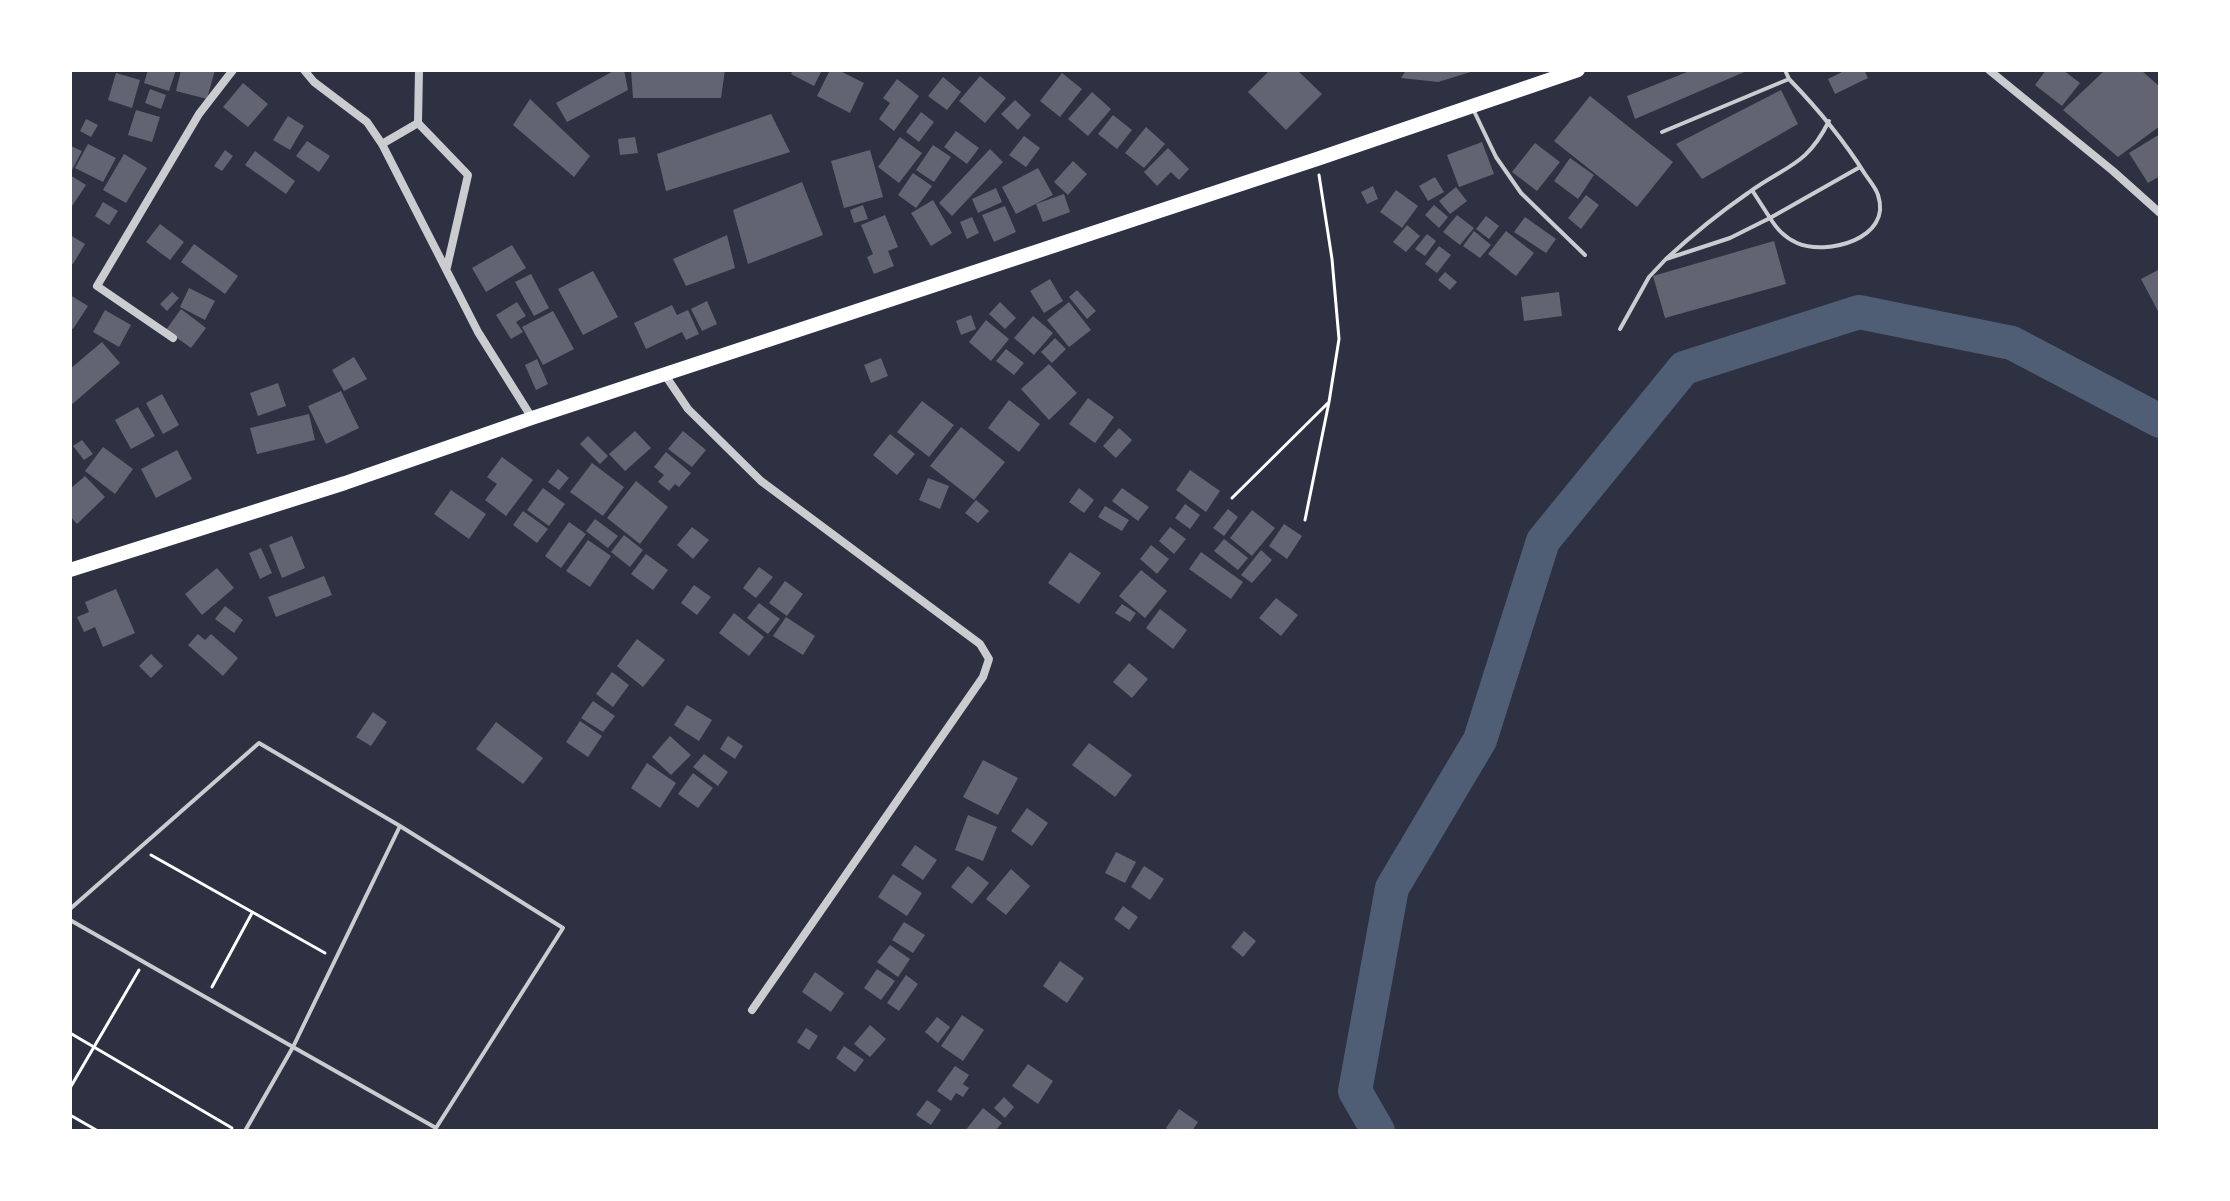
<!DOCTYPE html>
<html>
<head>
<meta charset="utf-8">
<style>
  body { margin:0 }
  #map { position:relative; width:2230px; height:1201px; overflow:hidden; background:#2d3142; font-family:"Alegreya Sans",sans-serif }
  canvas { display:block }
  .frame { position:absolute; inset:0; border:72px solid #fff; pointer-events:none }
</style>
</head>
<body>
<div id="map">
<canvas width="2230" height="1201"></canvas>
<div class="frame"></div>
</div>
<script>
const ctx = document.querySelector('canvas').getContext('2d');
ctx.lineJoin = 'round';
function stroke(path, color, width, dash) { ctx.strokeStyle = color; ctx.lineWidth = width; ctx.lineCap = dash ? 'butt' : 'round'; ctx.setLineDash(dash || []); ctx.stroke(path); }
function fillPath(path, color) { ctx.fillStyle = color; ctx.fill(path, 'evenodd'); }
stroke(new Path2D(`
  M1378 1131 1355 1091 1392 888 1480 740 1543 541 1684 368 1859 312 2012 343 2160 421`), '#4f5d75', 34);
fillPath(new Path2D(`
  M148 70H176L169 91 144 83Z
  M181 70H215L207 99 176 91Z
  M615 70H624L628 90 567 122 556 103Z
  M631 70H725L721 98H633Z
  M793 70H822L814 86 791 74Z
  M830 70H838L864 83 850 113 817 96Z
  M1270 70H1297L1322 94 1286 130 1248 92Z
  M1406 70H1473L1474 71 1438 82 1401 78Z
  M1692 70H1749L1635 119 1627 96Z
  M1846 70H1864L1868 78 1835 94 1828 79Z
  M2046 70H2063L2080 83 2062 106 2035 85Z
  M2105 70H2141L2160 87V126L2118 157 2063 110Z
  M116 73 140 80 132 108 108 100Z
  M1062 73 1082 89 1060 117 1040 101Z
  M980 76 1006 98 985 123 959 101Z
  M943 77 961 92 947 110 928 96Z
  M897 79 919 96 894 131 879 119 890 103 883 98Z
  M243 83 268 104 248 127 223 107Z
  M150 89 166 95 161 109 145 103Z
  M1781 90 1798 124 1702 179 1676 144Z
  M1092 92 1111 109 1088 136 1068 119Z
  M1590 96 1673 162 1637 207 1554 141Z
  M530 99 590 156 574 177 513 125Z
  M1015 100 1031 115 1018 130 1001 114Z
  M136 110 160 117 152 142 128 135Z
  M921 112 934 122 919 142 906 132Z
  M771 114 790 152 666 191 657 154Z
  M1113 115 1132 130 1117 149 1098 134Z
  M288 116 304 126 290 150 273 140Z
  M86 119 98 125 91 137 80 131Z
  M1146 127 1165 144 1144 168 1125 153Z
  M956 131 979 148 967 164 944 147Z
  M2160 134V176L2148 183 2129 153Z
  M1024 136 1040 148 1026 167 1009 155Z
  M635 137 638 153 620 155 618 139Z
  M900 137 922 153 899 183 878 167Z
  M307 141 330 156 319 172 296 156Z
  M1482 142 1494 174 1459 187 1447 155Z
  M1535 143 1560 162 1537 191 1512 172Z
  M88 144 116 158 103 182 75 168Z
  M933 145 951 157 934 182 916 170Z
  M71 146 82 151 72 170 70 169Z
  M1168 148 1189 169 1179 180 1171 172 1157 186 1144 172Z
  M990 149 1003 162 952 216 939 203Z
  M225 150 233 156 222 171 214 166Z
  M870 150 883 197 844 208 831 161Z
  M255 151 295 181 286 194 245 165Z
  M124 154 147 168 126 203 103 190Z
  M1570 158 1594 175 1578 199 1554 181Z
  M1073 161 1087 174 1068 195 1054 182Z
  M1038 168 1053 195 1016 214 1002 187Z
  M913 173 932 186 916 208 898 195Z
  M70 175 86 185 72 206 70 205Z
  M1435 177 1444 192 1428 201 1419 186Z
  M802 182 823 235 748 264 733 210Z
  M1373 186 1378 199 1367 204 1361 192Z
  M1456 187 1467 201 1450 214 1439 201Z
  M996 188 1002 202 978 213 972 199Z
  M1396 190 1418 206 1402 228 1380 212Z
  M1064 194 1070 212 1043 222 1036 204Z
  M1586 195 1599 205 1581 229 1568 218Z
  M933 200 952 233 931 246 911 213Z
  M103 202 118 211 109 225 95 216Z
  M863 205 868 219 854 223 850 210Z
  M1434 205 1448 217 1439 228 1425 215Z
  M1005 206 1016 232 994 242 982 215Z
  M885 215 898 247 888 251 894 266 874 274 867 257 873 254 861 225Z
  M1457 215 1474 228 1460 245 1443 232Z
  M1486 216 1499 226 1489 239 1476 229Z
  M972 217 979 233 967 239 960 222Z
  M1525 217 1556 239 1546 253 1514 232Z
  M160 224 184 242 170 260 146 242Z
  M1407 225 1420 236 1406 252 1393 242Z
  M1474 231 1491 245 1480 258 1463 246Z
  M1506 231 1534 253 1516 276 1488 254Z
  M1427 234 1436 241 1425 256 1415 249Z
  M70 235 85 244 73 264 70 263Z
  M727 235 735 268 686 286 673 259Z
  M1774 241 1786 284 1665 318 1653 276Z
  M194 244 238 276 225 294 181 262Z
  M512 245 526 268 486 292 472 268Z
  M1439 246 1451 255 1437 273 1425 264Z
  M2160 269V315L2141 279Z
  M593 271 618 317 583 335 558 289Z
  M1445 272 1457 282 1450 290 1438 280Z
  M531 274 549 308 534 316 515 282Z
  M1050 279 1063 301 1044 313 1030 291Z
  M189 288 215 301 205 320 180 307Z
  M1077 290 1096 311 1087 319 1069 297Z
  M172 292 179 298 167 311 160 304Z
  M1559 292 1562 316 1524 321 1521 297Z
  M70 295 88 306 73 329 70 327Z
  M707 301 717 324 702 331 691 309Z
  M517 302 526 316 516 322 523 332 511 339 496 315Z
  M1000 302 1016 318 1005 329 989 314Z
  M1069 302 1091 330 1069 347 1047 320Z
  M672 305 677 315 688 310 699 334 686 340 682 332 646 349 634 323Z
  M181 309 206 328 191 348 166 330Z
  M105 310 131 325 119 347 93 332Z
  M553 311 574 349 543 365 522 327Z
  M971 315 976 329 961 335 956 321Z
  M1033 316 1053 333 1034 355 1014 338Z
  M986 320 1009 339 991 361 969 342Z
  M1055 338 1066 349 1052 363 1041 352Z
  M102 342 120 363 70 406V369Z
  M1006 349 1024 363 1014 375 996 361Z
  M354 357 367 379 344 391 332 370Z
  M881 358 888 376 871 383 864 365Z
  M537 359 548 384 536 390 525 365Z
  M1049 364 1077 393 1049 420 1021 389Z
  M278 383 286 406 258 416 250 393Z
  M341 391 359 428 326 444 308 406Z
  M162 394 179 425 163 434 146 403Z
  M1088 398 1114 417 1095 443 1069 424Z
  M1009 400 1040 424 1019 452 988 428Z
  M922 401 954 425 929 457 897 432Z
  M138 407 155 436 131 449 115 420Z
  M309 414 315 440 257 454 250 428Z
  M961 427 1005 462 974 500 930 466Z
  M1119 428 1132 440 1116 458 1103 446Z
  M635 431 651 448 625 471 609 454Z
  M683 431 706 450 692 467 668 449Z
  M890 434 915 454 897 475 873 455Z
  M588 436 608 456 600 464 580 444Z
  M82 440 93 454 84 460 73 446Z
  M103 447 133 469 115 494 85 471Z
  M177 450 192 479 156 498 141 469Z
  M666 452 691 473 679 487 675 484 669 491 658 482 664 475 654 467Z
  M502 457 533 480 506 516 485 500 497 484 487 477Z
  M592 463 624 487 603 516 570 492Z
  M558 469 569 478 559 490 548 482Z
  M1190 470 1220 491 1206 512 1176 490Z
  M85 476 105 497 77 524 70 516V489Z
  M928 478 949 486 940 509 919 500Z
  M636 481 668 507 640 544 607 518Z
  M543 488 565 504 549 526 527 510Z
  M1079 488 1094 500 1084 513 1069 502Z
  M1122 488 1149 507 1138 521 1112 501Z
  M451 490 486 514 469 539 434 514Z
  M976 500 989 511 978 523 965 513Z
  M1185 504 1200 515 1190 529 1175 518Z
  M1105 506 1129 520 1122 531 1098 517Z
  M1228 509 1238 517 1224 536 1213 528Z
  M1252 510 1275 528 1252 556 1230 538Z
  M523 511 548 529 537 543 513 525Z
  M595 519 618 536 608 548 586 531Z
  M569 522 586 534 561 568 545 556Z
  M1284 524 1302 536 1287 559 1269 546Z
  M692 527 709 540 693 559 677 545Z
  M1170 527 1186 539 1174 554 1159 541Z
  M624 535 643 550 630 567 611 552Z
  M292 536 305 568 282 578 269 545Z
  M1224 539 1248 558 1238 570 1214 551Z
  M588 540 611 556 590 587 566 571Z
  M1151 545 1169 559 1157 574 1140 559Z
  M261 548 272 573 260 579 249 553Z
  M1261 550 1272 560 1252 583 1241 575Z
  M1070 552 1101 573 1079 604 1048 583Z
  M1201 552 1243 582 1231 599 1189 569Z
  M646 554 668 570 653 590 631 574Z
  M759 567 773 577 756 598 743 588Z
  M217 568 234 588 202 615 185 594Z
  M1141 570 1167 591 1145 618 1119 596Z
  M324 576 332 595 276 617 268 597Z
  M785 581 803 594 787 616 769 603Z
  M694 585 711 597 697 615 681 603Z
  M116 589 135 633 103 647 95 627 84 632 77 617 89 612 85 602Z
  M1276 598 1298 615 1281 636 1259 618Z
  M759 603 780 619 768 634 747 618Z
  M1122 604 1136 613 1130 622 1115 613Z
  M225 606 243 620 234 633 215 619Z
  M1160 609 1187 630 1173 649 1146 628Z
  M734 613 764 637 749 656 719 633Z
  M786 617 815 636 803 655 773 636Z
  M198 634 205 640 211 634 238 658 223 676 188 645Z
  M637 639 665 660 643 687 617 666Z
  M151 654 163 666 151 678 139 666Z
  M1129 663 1148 679 1132 698 1113 682Z
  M612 672 629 685 613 707 596 694Z
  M593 701 615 716 603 732 581 718Z
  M687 705 712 720 699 741 674 725Z
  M373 712 387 722 371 746 356 737Z
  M580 721 602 736 588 757 566 742Z
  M496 722 543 758 523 784 476 749Z
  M670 736 691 755 671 775 652 757Z
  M728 736 743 746 735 759 720 749Z
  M1089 743 1132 775 1115 797 1072 765Z
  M704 754 728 772 718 786 693 767Z
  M983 760 1018 778 998 815 963 797Z
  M647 763 676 783 660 808 631 788Z
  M693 773 713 788 698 808 678 794Z
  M1027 808 1048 823 1032 846 1011 831Z
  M968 815 997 827 983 861 955 850Z
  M915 845 937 860 923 880 901 865Z
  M1116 852 1136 862 1125 883 1105 873Z
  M968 866 989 883 972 904 951 887Z
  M1144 866 1164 879 1150 900 1131 887Z
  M1011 869 1030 886 1006 915 986 899Z
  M893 874 922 893 907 916 878 897Z
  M1123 906 1138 917 1129 930 1114 919Z
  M904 922 925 935 913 953 892 940Z
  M1244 931 1256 941 1243 957 1231 947Z
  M890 945 910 959 898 977 877 962Z
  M1060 961 1084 978 1067 1003 1043 986Z
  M877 969 895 981 881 1000 864 988Z
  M815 972 844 993 831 1012 802 992Z
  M906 975 918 984 899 1011 887 1003Z
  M962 1015 984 1030 963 1061 941 1046Z
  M937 1017 950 1027 938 1043 925 1032Z
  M870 1025 886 1039 870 1057 854 1044Z
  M806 1028 818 1036 809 1050 797 1042Z
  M844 1046 864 1060 855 1072 836 1058Z
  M1028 1064 1053 1081 1038 1104 1012 1086Z
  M955 1066 969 1075 963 1084 969 1088 963 1097 956 1093 951 1101 937 1091Z
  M1004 1097 1014 1107 1005 1118 994 1108Z
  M927 1100 941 1110 931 1125 916 1115Z
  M983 1108 1002 1123 995 1131H965Z
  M1179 1109 1198 1122 1192 1131H1170L1166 1128Z`), '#626471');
stroke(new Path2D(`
  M1232 498 1329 402 1339 339 1332 259 1319 175
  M1305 520 1329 402
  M151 855 325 953
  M212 987 252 913
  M70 1033 232 1128
  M70 1088 139 970
  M70 1115 98 1131`), '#fff', 3);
stroke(new Path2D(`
  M1785 70 1789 79C1818 109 1843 139 1865 174 1869 180 1876 188 1878 195 1893 239 1826 256 1797 243 1784 237 1777 229 1770 218L1730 238 1666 259C1692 235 1719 213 1748 193 1786 165 1806 167 1829 121
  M1473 109 1496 157 1521 193 1585 255
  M1662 132 1789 79
  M1752 190 1770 218 1860 167
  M1620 329 1649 277 1666 259
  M70 909 259 743 400 826 563 928 436 1128 293 1047 400 826
  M70 920 293 1047 245 1131`), '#caccd0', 4);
stroke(new Path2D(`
  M304 70 314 82 367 122 382 144 478 332 532 418
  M419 70 418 123 468 175 447 267
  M1989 70 2113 171 2160 213
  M382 144 418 123
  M173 338 97 286 199 114 233 70
  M665 375 688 409 761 481 980 644 989 659 983 677 752 1010`), '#caccd0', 8);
stroke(new Path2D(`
  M70 570 345 483 532 418 1317 159 1578 70`), '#fff', 14);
</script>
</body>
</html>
